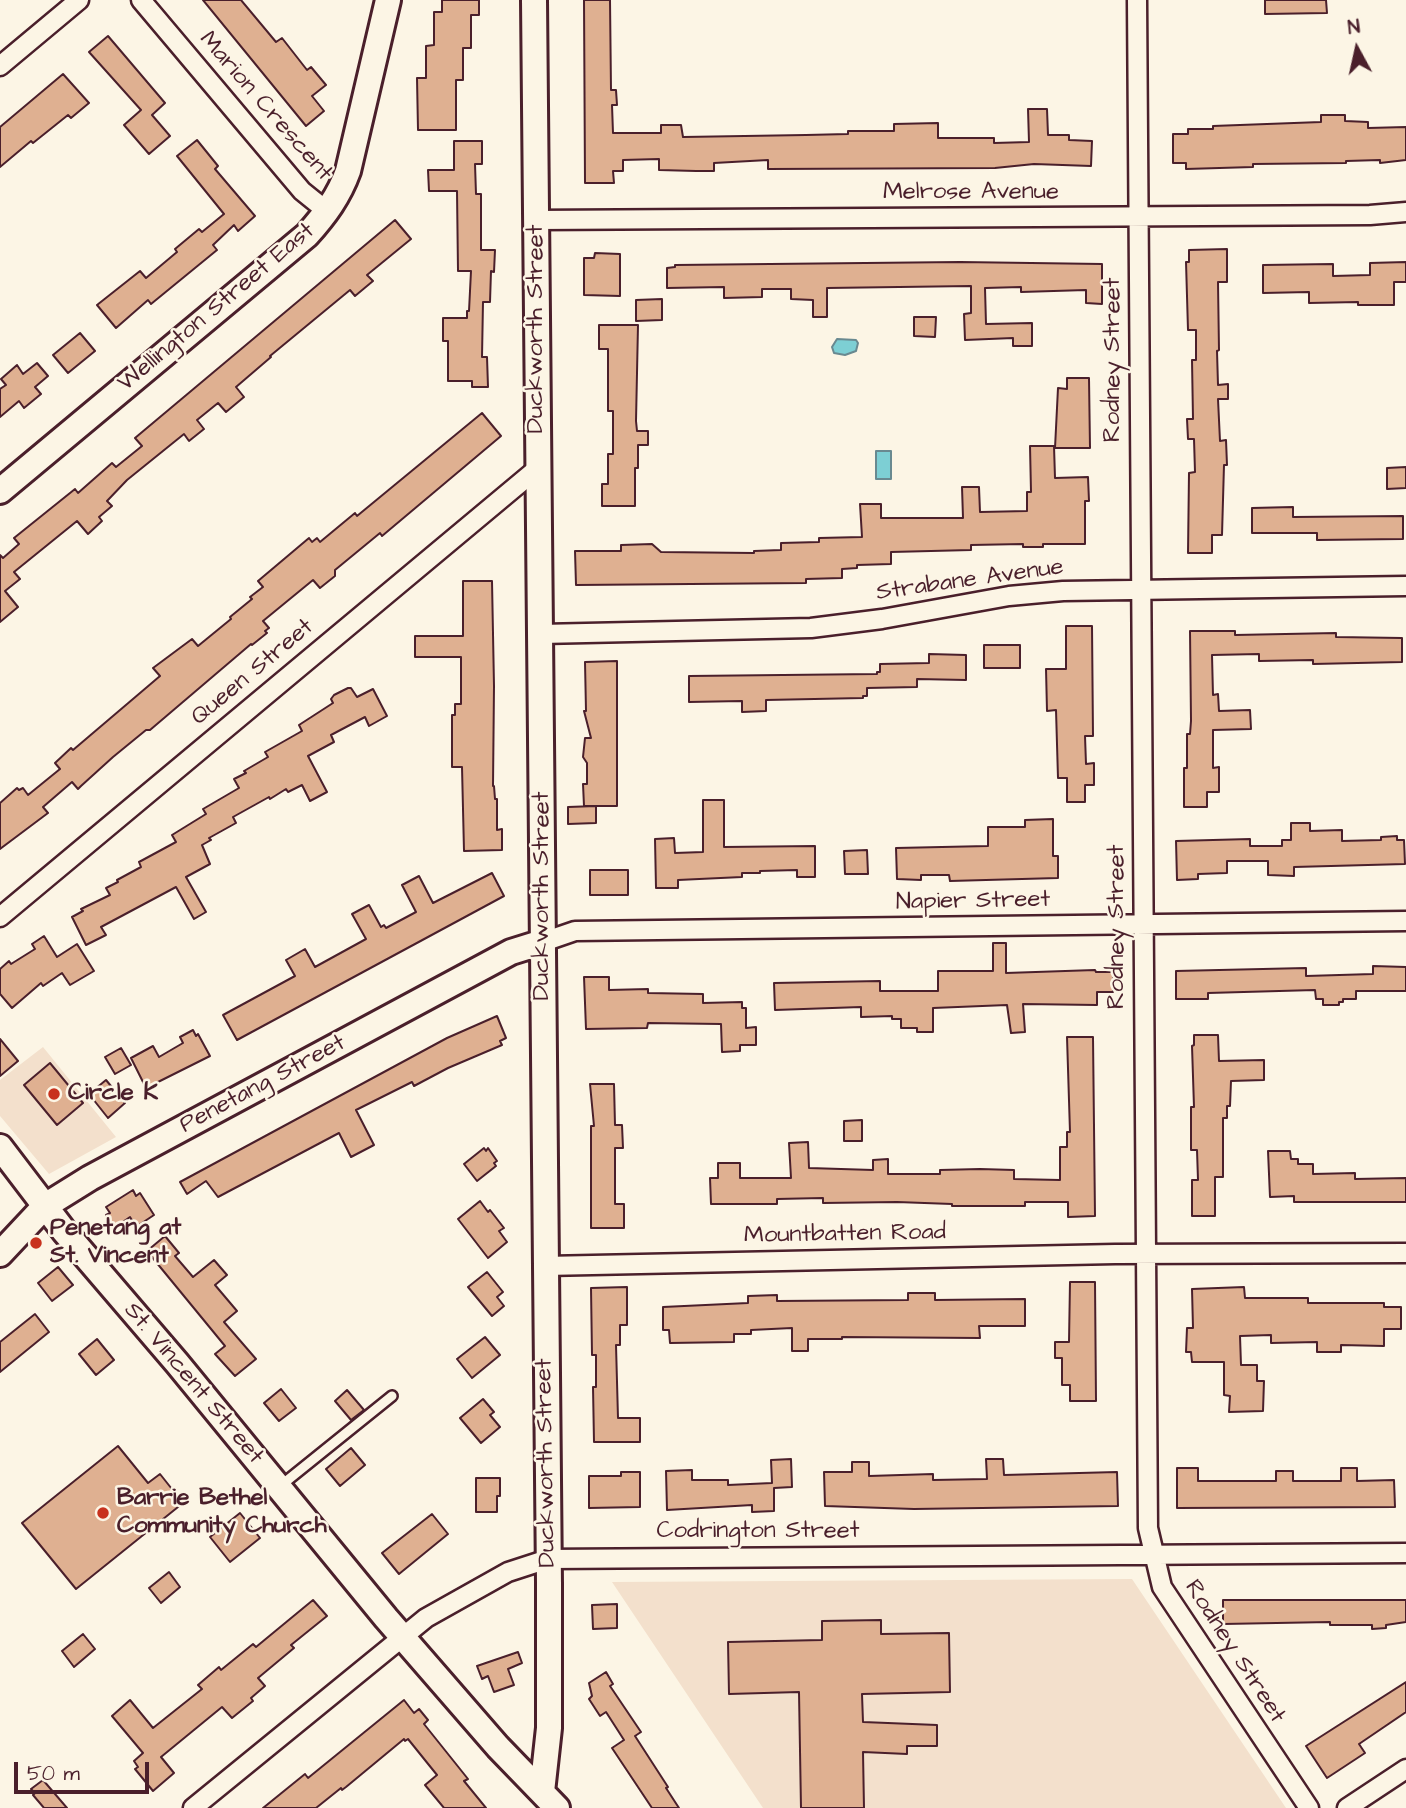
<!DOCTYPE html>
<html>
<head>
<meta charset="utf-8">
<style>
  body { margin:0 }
  #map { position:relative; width:1406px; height:1808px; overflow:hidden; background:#fcf5e5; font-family:"Architects Daughter",sans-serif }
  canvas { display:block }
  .north { position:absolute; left:1322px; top:14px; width:70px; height:70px; -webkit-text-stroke:5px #fcf5e5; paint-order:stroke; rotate:352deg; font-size:19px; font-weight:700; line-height:28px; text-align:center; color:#4a1f2b }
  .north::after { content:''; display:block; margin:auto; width:24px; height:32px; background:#4a1f2b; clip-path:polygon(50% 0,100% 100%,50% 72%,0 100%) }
  .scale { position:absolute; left:14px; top:1762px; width:135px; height:32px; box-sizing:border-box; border:4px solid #4a1f2b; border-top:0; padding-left:9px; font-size:21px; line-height:24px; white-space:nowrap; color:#4a1f2b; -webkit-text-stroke:5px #fcf5e5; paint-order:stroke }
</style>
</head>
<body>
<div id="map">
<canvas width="1406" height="1808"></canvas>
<div class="north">N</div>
<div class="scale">50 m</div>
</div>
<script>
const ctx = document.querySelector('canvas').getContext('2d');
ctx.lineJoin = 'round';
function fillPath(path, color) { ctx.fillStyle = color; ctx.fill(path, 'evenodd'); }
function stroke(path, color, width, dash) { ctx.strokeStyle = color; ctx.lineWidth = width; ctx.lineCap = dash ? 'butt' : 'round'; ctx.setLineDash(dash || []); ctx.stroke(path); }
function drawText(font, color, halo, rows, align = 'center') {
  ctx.font = font + ' "Architects Daughter",sans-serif'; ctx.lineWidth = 5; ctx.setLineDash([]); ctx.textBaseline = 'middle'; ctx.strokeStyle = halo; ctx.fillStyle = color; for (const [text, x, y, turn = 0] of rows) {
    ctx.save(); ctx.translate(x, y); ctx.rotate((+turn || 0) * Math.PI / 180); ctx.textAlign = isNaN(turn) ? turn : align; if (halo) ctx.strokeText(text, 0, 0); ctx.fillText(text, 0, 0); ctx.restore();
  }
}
fillPath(new Path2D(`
  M43 1047 116 1137 49 1174 0 1116V1080Z
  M1132 1579 1286 1808H763L612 1582Z`), '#f3e0cc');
const water = new Path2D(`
  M837 339 856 340 858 343 856 351 845 355 834 353 832 347Z
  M876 451H891V479H876Z`);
fillPath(water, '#7dcfd4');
stroke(water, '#698990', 2);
const building = new Path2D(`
  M203 0H241L276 42 282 38 307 70 311 67 326 85 312 96 324 111 306 126Z
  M442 0H479V15H471V48H463V80H456V130H418L417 78H426V46L434 45V12H442Z
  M584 0H610L611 90H616L617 105H612L613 133H661V125H681L683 137 806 135 848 134V131H894V124L938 123V138H994V143L1029 142 1028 109H1047L1048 135H1069V140L1092 141 1091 166 1034 164 995 168 768 169V160L714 163V171H696L659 170V159L623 160V171H613L614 183H585Z
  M1265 0H1326L1327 13 1265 14Z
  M108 36 165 103 152 115 170 136 149 154 124 125 141 110 89 52Z
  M63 74 89 103 71 118 68 115 33 143 31 141 0 167V127Z
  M1321 115H1345V121L1368 122V128L1406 127V160L1380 163V160L1346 161V163L1253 164V167L1186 169V163H1173V134H1188V129H1213V126L1321 122Z
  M197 140 218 166 215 169 255 216 238 231 234 225 213 245 217 250 151 304 148 300 116 328 97 305 140 271 146 278 177 252 175 249 199 229 202 232 224 214 177 156Z
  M454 141H482V164H475L476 194H481V250H495L494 272 491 271 490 302H483L482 357H487L488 387H472V381H448V341H443V318H467V311H469L471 271H458L457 191H429L428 170H454Z
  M395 220 411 239 367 275 373 281 355 296 350 290 270 356 271 357 236 387 244 397 226 412 218 403 197 420 204 429 189 441 184 434 127 480 107 501 112 506 99 517 102 521 88 534 77 521 14 572 20 579 5 591 18 607 0 622V555L3 558 19 544 14 538 75 489 78 493 112 463 116 467 142 446 135 438Z
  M1227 249V282H1218L1219 350 1217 351 1218 385 1228 384V399H1218L1220 441 1226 440 1227 465H1224L1222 535H1212V553H1188L1189 473 1195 472 1194 439H1188L1187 419H1193L1192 360H1196V330H1188L1186 262H1189V250Z
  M595 253 620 254V296L584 295V258H594Z
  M960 262 1102 264V304L1086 303V290L1021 292V287L985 288 986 324 1032 323V346H1013V338L965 340 964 314 971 313V286L827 288V317H813V300L791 299V289H762V297L724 298V287L667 288V268L675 267V265Z
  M1406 262V282H1394V305H1358V302L1309 303V292L1263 293V265L1333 264V276L1370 275V263Z
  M662 299V320L636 321V300Z
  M914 317H936L935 337 914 336Z
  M599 325H638L636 421 637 431H648V445H638V468H635V506H602V484H608V454H613V411H608V349H599Z
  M80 333 95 351 68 373 53 355Z
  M37 363 48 376 35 387 41 394 24 408 19 401 0 417V389L6 385 1 379 17 365 23 374Z
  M1067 378H1089L1090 448H1055L1058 388 1067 389Z
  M482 413 501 436 382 536 380 533 335 570V576L320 588 313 580 263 621 269 628 265 631 267 633 252 645 251 644 150 730H146L113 757 81 786 78 789 72 782 43 807 48 813 0 849V803L17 788 19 790 23 788 28 795 60 769 55 763 71 748 73 750 160 676 153 668 192 639 198 646 231 619 230 617 252 599 250 597 263 587 258 581 309 538 312 542 317 538 320 542 355 513 357 516Z
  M1030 446H1054L1055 478 1088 477 1089 501H1085V544H1043V547H1023V544L971 545V550L891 552V564L857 565V568L842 569V578L806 579V583L576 585 575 551H621V545L652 544 661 552 754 553V551L781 550V543L819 542V538L862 537 860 504H881V518H963L962 487H979L980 512 1027 511V492H1031Z
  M1406 467V488L1387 489V468Z
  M1293 507V517L1403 516V539L1317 540V533H1252V508Z
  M463 581H492L494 686 493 786H494L495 799H497V830L502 829V850L464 851 462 767H452V715H455V704H461V657H415V636H463Z
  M1066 626H1092L1093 736H1085L1086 764 1094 763V785H1085V802H1067V778H1058L1056 710 1047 711 1046 669H1066Z
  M1190 631H1235V635L1336 633V637L1402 638V662L1313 664V660L1259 661V654L1212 655 1213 695 1218 694 1219 711 1250 710 1251 729 1213 730V768L1219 767V792H1207V807H1184V768H1187V734H1190L1191 721Z
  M984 645H1020V668H984Z
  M929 654 966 655V680L917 679V687L867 688V696H863V698L766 700V711L742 712V701L689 702V676L877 674V672H880V664L929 663Z
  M617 661V806H584L583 784H587V763L583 757 585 738H591L584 711H586L585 662Z
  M348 688H351L357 697 373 689 387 716 369 726 365 717 331 735 334 742 308 756 327 792 310 801 302 785 288 792 286 789 270 799 269 797 233 817 236 823 209 838 211 840 202 845 210 864 186 877 206 912 194 919 176 887 101 927 106 935 86 945 72 917 83 911 81 909 110 895 106 888 118 882 117 880 141 867 139 862 176 842 172 835 206 814 203 809 239 788 234 779 246 773 244 771 268 757 265 752 302 731 299 725 333 703 331 699 334 695Z
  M703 800H724V847L815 846V877H797V870L760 871V873H742V877L678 880V888H656L655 839 674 838 675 853 703 852Z
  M596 806V823L568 824V807Z
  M1053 819V856H1058V878L950 881 949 875H921V880L897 879 896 848 988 846V827H1025V820Z
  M1291 823H1310V831L1342 830V841L1381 840V837L1397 836V840H1404L1405 864 1294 867V876L1268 875V861H1227V873L1198 874V879L1177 880 1176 841 1250 839V846H1282V840H1291Z
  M867 850 868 874H845L844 851Z
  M590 870H628V895H590Z
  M492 873 504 896 237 1040 223 1015 295 976 286 960 305 949 315 967 366 939 352 914 369 905 381 927 384 925 386 928 416 912 402 885 419 876 433 903Z
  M44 936 57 957 77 944 94 971 70 985 62 973 43 986 41 983 12 1008 0 994V969L9 961 11 964 35 949 32 944Z
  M993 943H1006V973L1095 970 1096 972H1113V992H1097V1005L1023 1004 1025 1032 1011 1033 1007 1005 933 1008V1032H917V1028H901V1019H892V1016L861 1017V1007L775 1010 774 983 880 981V991H938V971H993Z
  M1373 966 1406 967V991H1356V999H1343V1002H1339V1005H1323V999H1316L1315 990 1208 993V999H1176V971L1306 968V976L1373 974Z
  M584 977H609V990L648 989V993L703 994V1003L742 1002V1008H746V1028L756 1027V1045H740V1051L722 1052 721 1024 648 1023 647 1028 586 1029Z
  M497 1016 506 1038 500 1041 502 1045 448 1068 414 1086 412 1082 356 1110 374 1145 351 1157 339 1133 218 1197 206 1181 187 1194 180 1182 447 1038Z
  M193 1030 196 1036 198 1034 210 1056 146 1088 131 1058 153 1046 159 1057 183 1043 180 1037Z
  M1194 1035H1218L1219 1061 1264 1060V1080L1231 1081 1230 1106H1227V1118H1223V1177H1215V1216H1192V1180H1198L1197 1150H1191V1107H1194L1192 1046 1194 1045Z
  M1067 1037H1093L1095 1216 1068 1217V1202H1025V1206H952V1204L897 1202 823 1203V1198L777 1199V1204H711L710 1178H718V1163H740V1178H791L789 1143 808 1142 809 1168 873 1170V1160L888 1159V1174H940V1170L980 1169 1014 1170V1179L1060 1180V1147H1067V1132H1070Z
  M0 1039 18 1061 0 1076Z
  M121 1048 131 1065 115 1074 105 1057Z
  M50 1063 83 1103 57 1125 24 1085Z
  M106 1080 125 1103 108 1118 89 1094Z
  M590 1084H614L615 1125H622L623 1148H615V1204H624V1228H591V1126H594Z
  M862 1120V1141H844V1121Z
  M484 1148 486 1151 488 1148 497 1161 494 1163 496 1166 477 1181 464 1164Z
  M1268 1151H1290L1291 1159H1298V1164H1313V1174L1355 1173V1179L1406 1178V1202H1294V1196L1270 1197Z
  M133 1190 136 1196 140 1193 154 1215 136 1227 130 1217 114 1228 106 1215 110 1213 106 1207Z
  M480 1201 488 1212 490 1210 504 1228 499 1231 507 1242 488 1258 458 1219Z
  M165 1236 179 1253 175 1256 193 1277 214 1260 227 1275 215 1285 237 1311 224 1322 256 1359 235 1376 215 1354 225 1346 147 1251Z
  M58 1267 73 1285 52 1301 38 1283Z
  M487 1272 503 1292 497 1297 504 1306 492 1316 468 1287Z
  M1070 1282H1095L1096 1401H1070V1385H1062V1358H1055V1342H1069Z
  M627 1287V1325H620V1345H616L618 1418H640V1442H594L593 1387H596V1355H592L591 1288Z
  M1244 1287 1245 1298H1308V1303H1384V1307H1401V1329H1384V1346L1341 1345V1352H1317V1342L1271 1343V1335L1240 1336 1241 1365H1257V1381H1264L1263 1411 1229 1412 1230 1396 1224 1395V1362H1192L1191 1352H1186L1187 1328H1193L1192 1289Z
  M908 1293H935V1300L1025 1299V1326H979L980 1338 842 1337V1339H808V1351H792V1328L751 1330V1334H734V1342L670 1343 669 1330H663V1307L748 1303V1296L777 1295V1301L908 1300Z
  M35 1314 49 1332 0 1372V1342Z
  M485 1337 500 1355 472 1378 457 1359Z
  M97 1339 114 1360 96 1375 79 1354Z
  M281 1389 296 1408 279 1421 264 1403Z
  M347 1390 364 1410 351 1420 335 1401Z
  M483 1399 494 1412 490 1415 500 1427 481 1443 460 1418Z
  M118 1446 148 1483 160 1474 183 1503 76 1589 22 1523Z
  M351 1448 365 1465 340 1486 326 1469Z
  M791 1459 792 1487 774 1488V1511L752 1512V1505L667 1510 666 1471 692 1470V1480H728V1485L772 1483 771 1460Z
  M986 1459H1003L1004 1475 1117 1472 1118 1506 914 1509 825 1506 824 1472H852V1462H869V1476L933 1474V1480L987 1479Z
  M1177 1468H1198V1481H1276V1471H1293V1481H1341V1468H1357V1481L1394 1480 1395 1507 1177 1508Z
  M621 1472H640V1507L589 1508V1476H621Z
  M476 1478H500V1496H497V1512H476Z
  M240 1513 260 1538 230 1562 210 1537Z
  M432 1514 448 1534 399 1574 382 1553Z
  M169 1572 180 1587 161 1603 149 1588Z
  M313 1600 327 1616 291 1645 294 1648 258 1678 265 1686 251 1698 253 1701 232 1718 222 1707 161 1757 174 1773 153 1791 135 1769 138 1767 134 1761 143 1753 112 1716 130 1700 153 1728 202 1689 198 1685 219 1667 221 1670 253 1644 256 1647Z
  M1223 1600H1406V1622L1386 1625V1628L1372 1629V1625H1330V1622L1223 1624Z
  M617 1604V1628L593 1629 592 1605Z
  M881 1620V1634L949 1633 950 1692 862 1694 863 1722 937 1725V1746H907V1754L863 1752 864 1808H801L799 1692 729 1694 728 1642 822 1640V1621Z
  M83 1634 95 1649 74 1667 62 1651Z
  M518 1652 522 1663 508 1669 514 1685 494 1692 488 1676 482 1679 477 1666Z
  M606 1672 613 1684 610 1686 641 1732 635 1736 668 1787 666 1788 679 1808H652L612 1748 624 1740 606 1712 600 1716 589 1699 592 1696 589 1683Z
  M1406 1682V1712L1359 1744 1365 1753 1327 1778 1306 1746Z
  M404 1700 414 1713 419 1709 428 1720 424 1724 468 1779 464 1781 486 1808H444L425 1785 437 1775 408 1739 405 1741 404 1739 346 1787 342 1790 341 1788 316 1808H263L305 1774 308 1778Z
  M43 1780 67 1808H44L33 1795 35 1793 31 1789Z`);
fillPath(building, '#dfb091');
stroke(building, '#4a1f2b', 2);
const lane = new Path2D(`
  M279 1487 392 1396`);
const street = new Path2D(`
  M141 0 302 191 328 212
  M1137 0 1148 1528 1162 1587 1309 1808
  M0 66 79 0
  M536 220 1370 215 1406 212
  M541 634 811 628 882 619 1009 596 1063 591 1406 586
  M0 917 538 468
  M543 942 575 931 1406 921
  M545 1266 1115 1254 1406 1253
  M193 1808 426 1618 508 1572 548 1559 1406 1553
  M1347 1808 1406 1769`);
const secondary = new Path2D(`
  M534 0 549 1582V1728L542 1792
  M0 491 307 235C325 215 339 196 348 171L388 0
  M0 1147 64 1231 177 1363 386 1618 498 1747 557 1808
  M0 1254 45 1206 90 1178 511 952 543 942`);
stroke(lane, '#4a1f2b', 14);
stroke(street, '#4a1f2b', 23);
stroke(secondary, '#4a1f2b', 30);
stroke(lane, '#fcf5e5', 9);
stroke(street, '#fcf5e5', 18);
stroke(secondary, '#fcf5e5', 24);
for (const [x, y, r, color] of [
  [54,1094,7,"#c8321e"],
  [36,1243,7,"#c8321e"],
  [103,1513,7,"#c8321e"]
]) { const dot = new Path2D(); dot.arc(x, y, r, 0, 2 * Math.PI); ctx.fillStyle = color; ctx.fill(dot); stroke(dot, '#fcf5e5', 2.5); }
drawText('24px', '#4a1f2b', '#fcf5e5', [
  ["Marion Crescent",265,107,49],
  ["Melrose Avenue",971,193],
  ["Wellington Street East",217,308,-40],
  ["Duckworth Street",537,329,-90],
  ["Rodney Street",1114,360,-90],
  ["Strabane Avenue",970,581,-8],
  ["Queen Street",253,673,-40],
  ["Duckworth Street",543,896,-90],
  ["Napier Street",973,902,-1],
  ["Rodney Street",1118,927,-90],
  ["Penetang Street",263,1085,-28],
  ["Mountbatten Road",845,1235,-1],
  ["St. Vincent Street",193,1384,50],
  ["Duckworth Street",547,1463,-91],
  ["Codrington Street",758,1532],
  ["Rodney Street",1234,1652,57]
]);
drawText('bold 24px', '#4a1f2b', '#fcf5e5', [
  ["Circle K",68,1094],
  ["Penetang at",50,1229],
  ["St. Vincent",50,1257],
  ["Barrie Bethel",117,1499],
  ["Community Church",117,1527]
], 'left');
</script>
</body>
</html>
